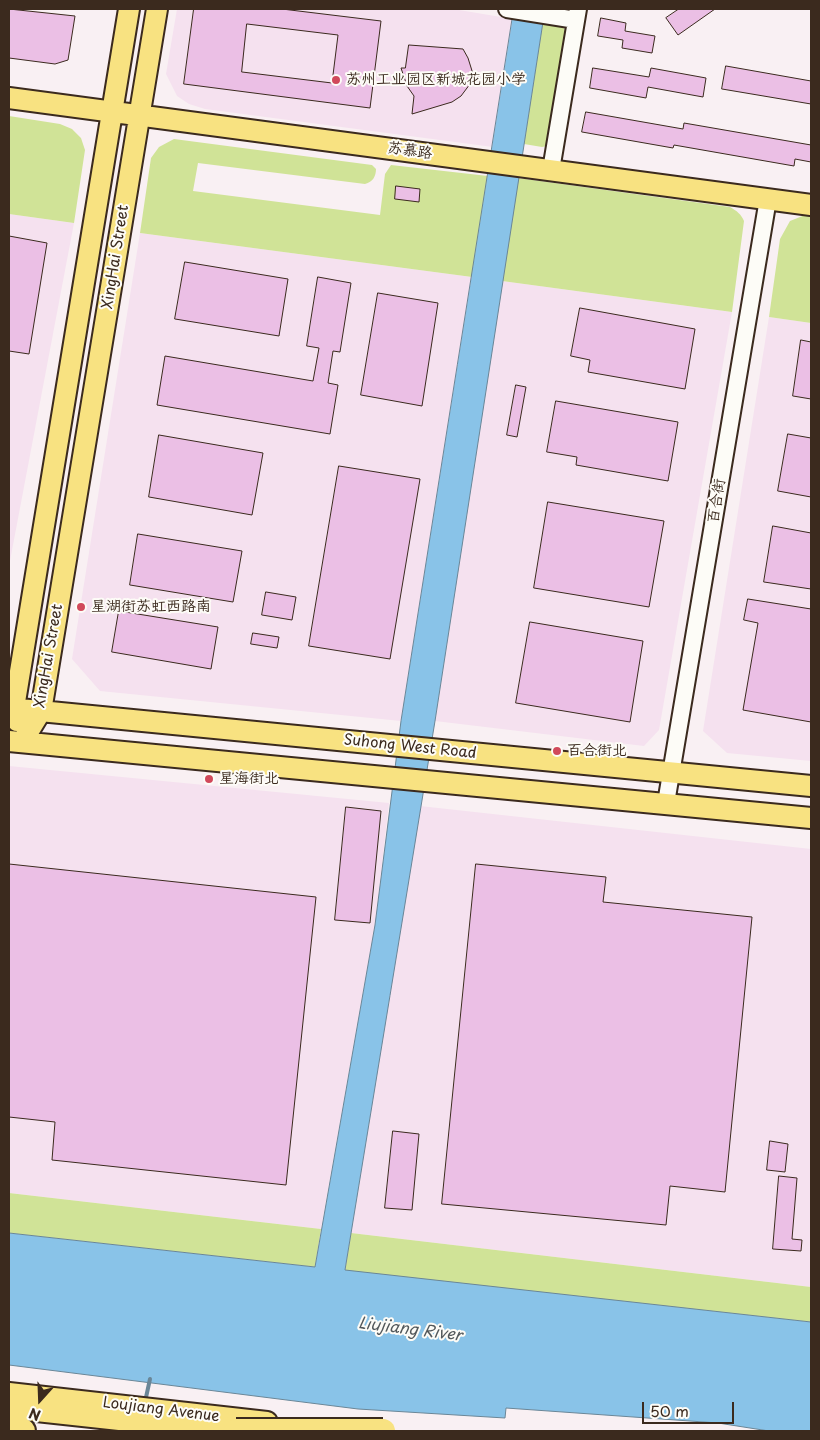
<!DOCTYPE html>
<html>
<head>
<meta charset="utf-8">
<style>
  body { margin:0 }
  #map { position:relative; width:820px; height:1440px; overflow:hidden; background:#f9f0f3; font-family:"Playpen Sans",sans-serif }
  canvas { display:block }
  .frame { position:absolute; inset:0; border:10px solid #3b2a1e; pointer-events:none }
  .north { position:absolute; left:15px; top:1375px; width:50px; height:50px; -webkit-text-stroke:4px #fdfcf7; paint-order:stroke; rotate:200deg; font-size:14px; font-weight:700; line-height:20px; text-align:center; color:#3b2a1e }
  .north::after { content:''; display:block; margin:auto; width:18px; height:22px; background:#3b2a1e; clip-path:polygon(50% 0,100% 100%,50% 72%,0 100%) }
  .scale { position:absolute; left:642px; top:1402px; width:92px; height:22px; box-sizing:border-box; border:2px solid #3b2a1e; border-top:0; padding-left:6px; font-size:15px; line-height:18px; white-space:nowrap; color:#3b2a1e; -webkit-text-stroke:4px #fdfcf7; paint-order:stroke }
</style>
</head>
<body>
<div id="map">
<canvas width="820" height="1440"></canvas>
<div class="frame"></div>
<div class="north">N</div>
<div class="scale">50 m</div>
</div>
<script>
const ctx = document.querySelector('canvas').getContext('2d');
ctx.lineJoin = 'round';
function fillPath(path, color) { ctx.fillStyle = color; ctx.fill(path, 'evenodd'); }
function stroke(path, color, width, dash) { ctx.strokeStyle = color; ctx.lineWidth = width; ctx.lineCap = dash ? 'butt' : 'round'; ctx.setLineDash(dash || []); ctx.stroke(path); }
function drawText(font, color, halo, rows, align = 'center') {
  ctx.font = font + ' "Playpen Sans","LXGW WenKai TC",sans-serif'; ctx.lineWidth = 4; ctx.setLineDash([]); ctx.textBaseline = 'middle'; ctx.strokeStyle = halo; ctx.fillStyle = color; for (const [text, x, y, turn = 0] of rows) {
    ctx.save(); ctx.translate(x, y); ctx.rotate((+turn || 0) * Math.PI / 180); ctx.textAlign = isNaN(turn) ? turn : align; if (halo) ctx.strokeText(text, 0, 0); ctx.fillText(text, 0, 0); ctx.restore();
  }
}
fillPath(new Path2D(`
  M177 9H453L513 19 493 147 205 109 189 104 177 96 166 74Z
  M9 214 74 223 9 566Z
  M140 233 472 277 401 721 100 691 72 659Z
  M502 281 732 312 659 730 644 746 435 721Z
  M769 317 811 323V761L727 753 703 731Z
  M9 766 389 803 375 925 321 1229 9 1193Z
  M420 806 811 849V1287L351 1233Z`), '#f5e1ef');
fillPath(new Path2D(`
  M543 21 561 25 568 33 547 146 542 147 524 144Z
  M9 116 60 124 72 129 81 138 85 150 74 223 9 214Z
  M174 139 372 165 376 169C376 176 373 182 365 184L198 163 193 191 380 215 385 174 391 165 488 176 472 277 140 233 151 158 159 147Z
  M518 178 730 207C737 211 741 214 744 221L732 312 502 281Z
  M805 215 811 216V323L769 317 780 239 790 221Z
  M9 1193 321 1229 315 1267 9 1233Z
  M351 1233 811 1287V1322L345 1271Z`), '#d0e397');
const water = new Path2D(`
  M514 9H545L435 721 345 1270 811 1322V1431H769L718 1423 506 1408 505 1418 358 1409 9 1365V1233L315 1267 375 925 401 721Z`);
fillPath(water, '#89c3e8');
stroke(water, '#6a8697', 1);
stroke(new Path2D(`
  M145 1402 150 1379`), '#6a8697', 4);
const building = new Path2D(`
  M9 9 75 16 68 60 55 64 9 58Z
  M194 9H282L381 21 370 108 184 84ZM247 24 338 35 332 83 242 72Z
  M679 9H715L678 35 666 18Z
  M601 18 626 23 625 31 655 36 652 53 622 48 623 40 598 36Z
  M409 45 463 49 468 58 473 74H479L478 84H470L461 96 452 102 412 114 414 96 407 86 401 68H405Z
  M726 66 811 81V104L722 89Z
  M593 68 649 77 651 68 706 78 703 97 648 87 646 98 590 88Z
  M586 112 683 129 684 123 811 145V162L795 159 794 166 674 145 673 148 582 132Z
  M396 186 420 189 419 202 395 199Z
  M9 236 47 243 29 354 9 351Z
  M185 262 288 279 279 336 175 319Z
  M318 277 351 283 340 352 333 351 328 383 338 385 330 434 157 405 165 356 313 381 319 348 307 346Z
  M378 293 438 303 422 406 361 395Z
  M580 308 695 329 685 389 588 372 590 360 571 356Z
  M801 340 811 342V399L793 396Z
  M516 385 526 387 517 437 507 435Z
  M556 401 678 422 668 481 576 465 577 457 547 452Z
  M788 434 811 438V497L778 491Z
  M159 435 263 453 252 515 149 497Z
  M339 466 420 479 390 659 309 646Z
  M548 502 664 521 649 607 534 588Z
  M773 526 811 533V589L764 582Z
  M138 534 242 551 233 602 130 585Z
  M266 592 296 597 292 620 262 615Z
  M748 599 811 609V722L743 710 758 623 744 620Z
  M119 611 218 627 211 669 112 652Z
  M530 622 643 641 630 722 516 703Z
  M253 633 279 637 277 648 251 644Z
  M346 807 381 811 370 923 335 920Z
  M9 864 316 897 286 1185 52 1160 55 1122 9 1117Z
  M476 864 606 877 603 902 752 917 725 1192 670 1186 666 1225 442 1204Z
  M393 1131 419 1134 412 1210 385 1208Z
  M770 1141 788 1144 785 1172 767 1170Z
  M779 1176 797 1178 792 1239 802 1240 801 1251 773 1249Z`);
fillPath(building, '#ebbfe5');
stroke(building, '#3b2a1e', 1);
const minor = new Path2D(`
  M507 9 576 20
  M551 170 578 9
  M666 803 768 199`);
const major = new Path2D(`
  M9 98 811 205
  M9 708 811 786
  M17 721 14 708 129 9
  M9 741 811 818
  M22 742 41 711 157 9
  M9 1393 267 1422`);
const highway = new Path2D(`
  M9 1406 239 1431
  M9 1430 23 1431`);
stroke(minor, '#3b2a1e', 20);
stroke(major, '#3b2a1e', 24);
stroke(highway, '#3b2a1e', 28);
stroke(minor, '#fdfcf7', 16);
stroke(major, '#f8e281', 20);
stroke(highway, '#f8e281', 24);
const highwayBridge = new Path2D(`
  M236 1431H383`);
stroke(highwayBridge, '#3b2a1e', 28, []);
stroke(highwayBridge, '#f8e281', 24);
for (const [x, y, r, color] of [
  [336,80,5,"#d1495b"],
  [81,607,5,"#d1495b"],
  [557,751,5,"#d1495b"],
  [209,779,5,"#d1495b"]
]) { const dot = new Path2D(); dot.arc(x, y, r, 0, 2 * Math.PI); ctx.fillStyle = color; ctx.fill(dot); stroke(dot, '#fdfcf7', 2); }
drawText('15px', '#3b2a1e', '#fdfcf7', [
  ["苏州工业园区新城花园小学",346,80],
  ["星湖街苏虹西路南",91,607],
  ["百合街北",567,751],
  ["星海街北",219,779]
], 'left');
drawText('15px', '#3b2a1e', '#fdfcf7', [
  ["苏慕路",410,151,8],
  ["XingHai Street",116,257,-81],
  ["百合街",717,501,-81],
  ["XingHai Street",49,656,-80],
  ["Suhong West Road",410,747,6],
  ["Loujiang Avenue",161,1410,7]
]);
drawText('italic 16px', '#52585b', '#fdfcf7', [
  ["Liujiang River",410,1330,7]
]);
</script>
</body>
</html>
